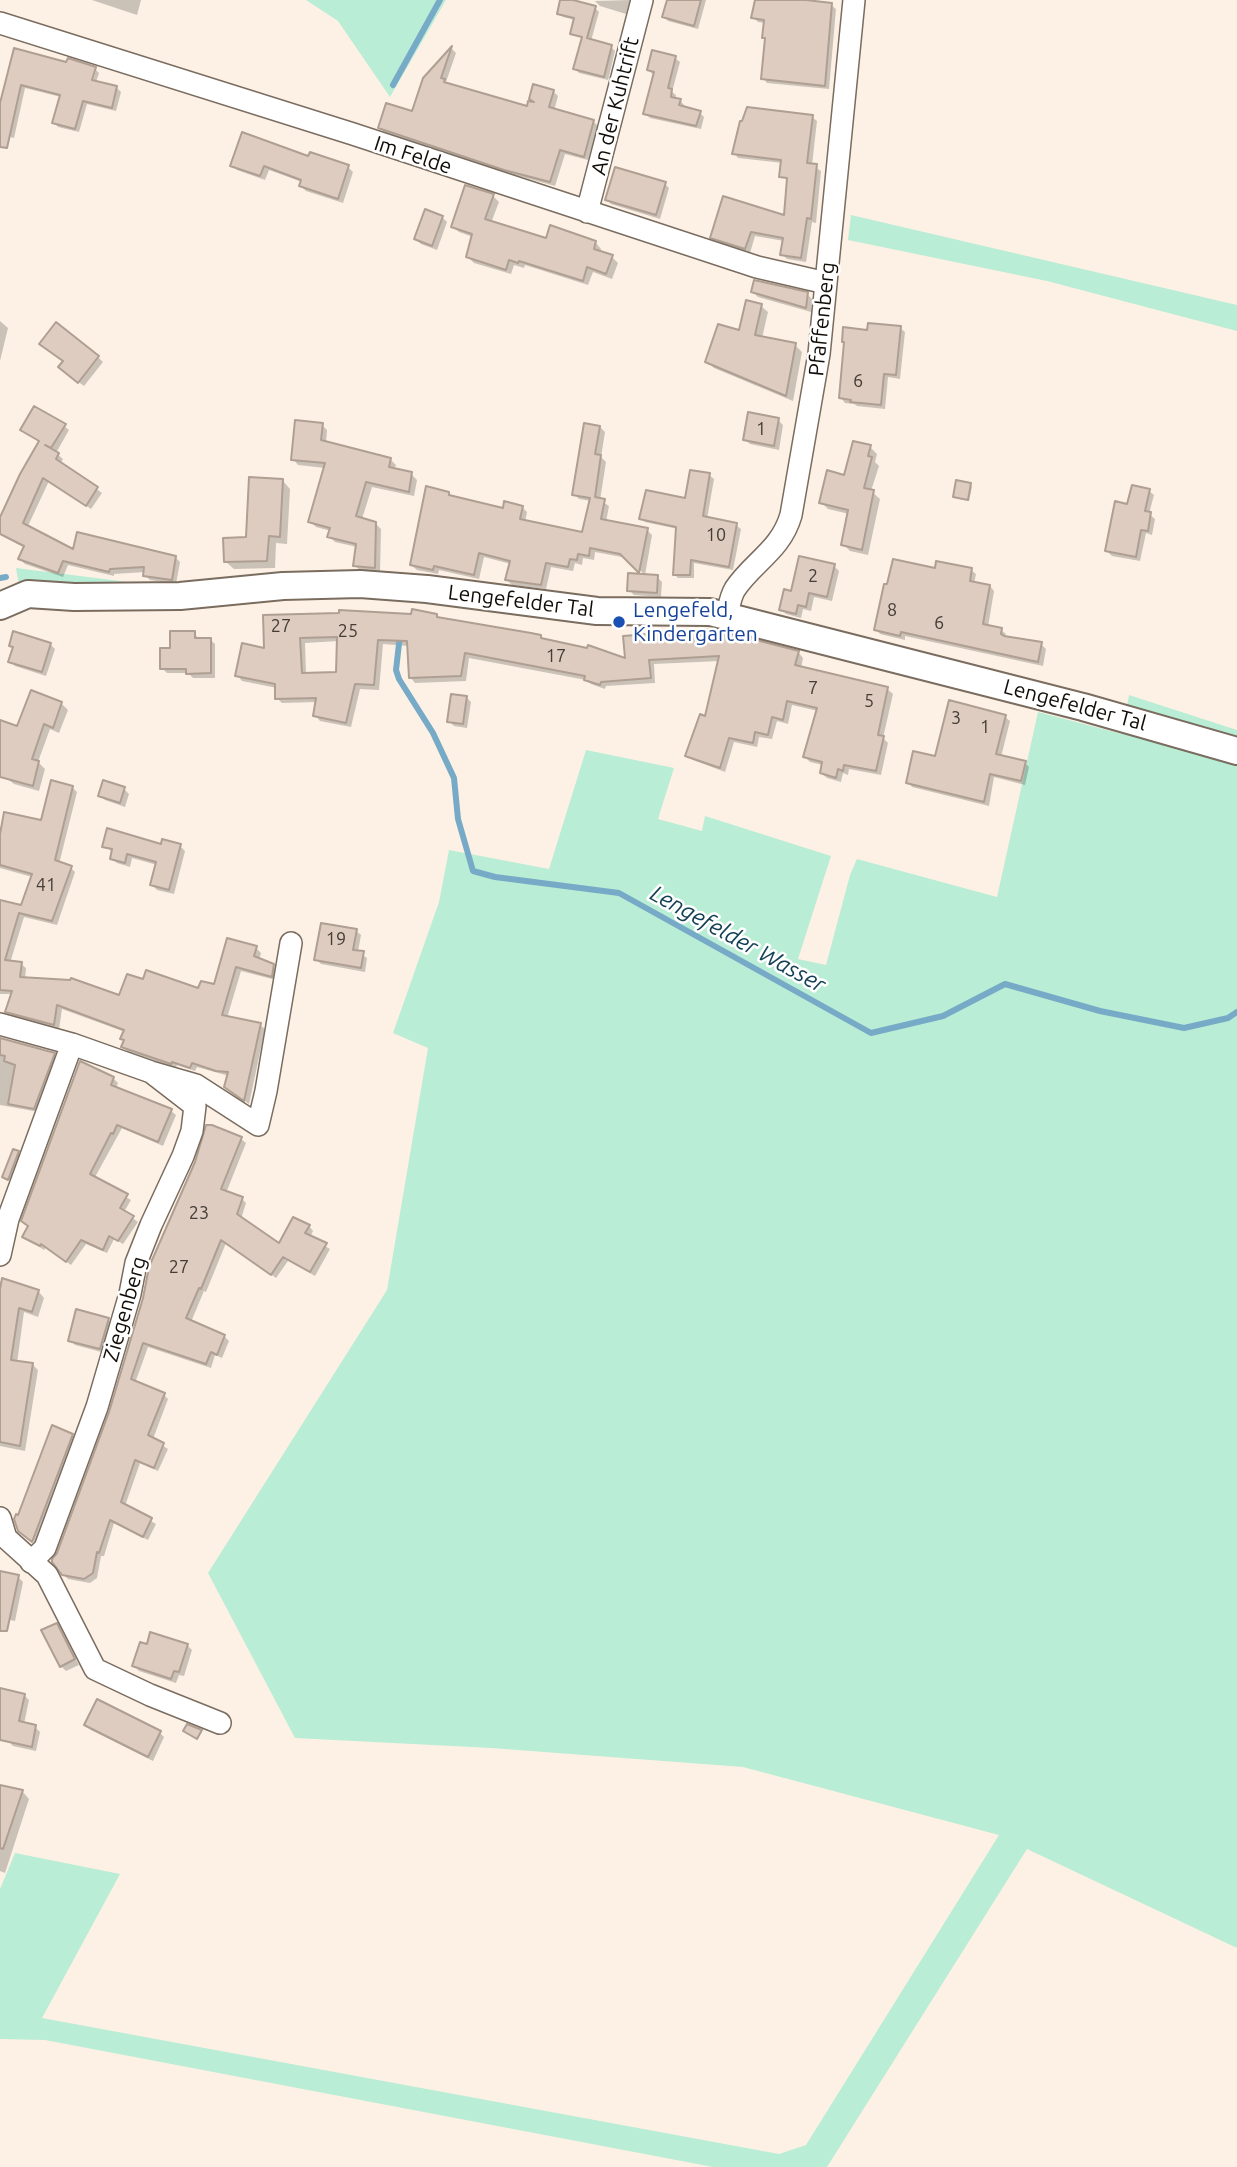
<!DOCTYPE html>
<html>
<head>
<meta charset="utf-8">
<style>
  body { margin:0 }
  canvas { display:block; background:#fdf1e5 }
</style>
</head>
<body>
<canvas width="1237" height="2167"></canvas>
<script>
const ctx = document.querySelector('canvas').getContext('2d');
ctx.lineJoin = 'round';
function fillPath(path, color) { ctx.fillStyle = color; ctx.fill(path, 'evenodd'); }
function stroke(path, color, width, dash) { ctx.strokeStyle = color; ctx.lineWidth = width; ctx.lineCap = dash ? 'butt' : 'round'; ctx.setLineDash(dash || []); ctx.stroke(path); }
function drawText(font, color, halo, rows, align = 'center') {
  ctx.font = font + ' Ubuntu,sans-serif'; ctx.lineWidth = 5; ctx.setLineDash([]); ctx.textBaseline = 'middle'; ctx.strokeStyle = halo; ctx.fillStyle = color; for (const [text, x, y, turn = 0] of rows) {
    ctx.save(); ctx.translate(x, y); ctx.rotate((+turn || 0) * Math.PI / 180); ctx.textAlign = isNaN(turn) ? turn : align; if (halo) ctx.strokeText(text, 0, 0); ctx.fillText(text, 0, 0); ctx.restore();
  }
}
fillPath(new Path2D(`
  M306 0H446L390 97 338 21Z
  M851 215 1237 305V331L1047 281 848 240Z
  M16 568 128 582V588L19 585Z
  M1129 695 1237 730V1948L1027 1849 827 2167H713L45 2040 0 2039V1889L15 1853 120 1874 42 2018 779 2154 806 2145 999 1835 743 1767 491 1748 295 1738 208 1573 387 1290 428 1048 393 1033 439 902 449 850 549 869 586 750 674 768 658 819 702 831 705 816 831 856 798 959 826 965 850 875 857 859 997 897 1038 712 1122 734Z`), '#baedd5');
fillPath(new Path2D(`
  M92 0H141L137 15Z
  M562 0 595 8 599 12 591 41 611 47 615 51 608 80 579 73 575 69 583 39 572 33 575 20 563 17 559 13Z
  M630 0 626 14 600 6 595 1Z
  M668 0H706L698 29 668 21 664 17Z
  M756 0H787L831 5 836 9 829 89 767 83 763 78 767 40 764 37 765 23 758 22 753 17Z
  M452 49 456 53 446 82 449 85 528 109 538 105 553 91 558 96 554 111 593 121 598 126 588 160 565 154 555 186 511 174 385 133 380 128 413 113 424 79Z
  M15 51 93 69 91 89 96 70 99 73 96 82 116 87 121 92 116 111 87 104 79 132 58 127 54 122 61 97 25 88 14 138 0 135V106Z
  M675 58 680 62 672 92 676 95 675 100H680L684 105 683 108 700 113 704 117 701 129 650 118 645 113 653 75 649 70Z
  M812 117 817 121 812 165 821 171 816 223 812 222 806 262 787 259 782 254 784 241 755 236 750 253 717 242 712 237 785 217 789 181 781 176 783 163 738 158 734 153Z
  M310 158 348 167 353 172 343 203 306 191 301 186 302 182 269 170 265 180 237 170 232 165Z
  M665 184 669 188 660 219 611 204 607 199Z
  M493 196 499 202 491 223 547 241 596 243 601 249 600 253 612 257 618 263 612 279 593 272 588 285 525 265 524 268 514 265 511 274 474 263 468 257 473 237 459 232 453 227Z
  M442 217 447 222 437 250 421 244 416 239Z
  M753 292 807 294 812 299 811 312 758 297Z
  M761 306 768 312 762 338 795 345 802 352 793 401 714 368 707 361 740 333Z
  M0 321 8 328 0 361Z
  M900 328 905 332 900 379 888 377 885 409 857 406 854 404 845 403 841 398 869 331Z
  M98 357 103 362 84 386 65 372Z
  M778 420 783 425 779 450 750 444 745 439Z
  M322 425 327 430 326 443 390 459 396 465 394 470 411 474 417 480 414 496 372 487 362 519 375 523 381 529 380 573 361 571 355 566 357 547 335 542 329 536 331 531 316 527 310 521 325 468 298 465 293 459Z
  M64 426 69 430 56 453 63 459 60 464 102 493 91 509 49 481 27 528 75 552 175 557 180 562 176 584 150 580 145 575V572L114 574V576L68 565 63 577 25 564 20 559 25 548 0 535V520L41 442 22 429Z
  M600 427 605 432 601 457 606 462 600 500 609 506 606 522 647 530 652 535 645 575 627 558 595 552 594 560 583 558 582 565 575 563 573 571 551 567 546 589 512 585 507 580 511 564 484 557 479 579 439 570 438 574 417 570 411 565 448 493 453 498 504 510 522 507 527 512 525 522 584 534 591 501 579 499 574 494Z
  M870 447 877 454 875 462 879 466 871 491 880 499 868 555 850 551 843 544 849 514 828 509 821 502Z
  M709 475 714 479 707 519 736 525 741 529 733 570 694 563V578H678L674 574 678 529 645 522 641 518 686 500Z
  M283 481 290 489 287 544 276 543 275 568 234 569 226 562 247 539Z
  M970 485 972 487 969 501 955 496Z
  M1149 491 1154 495 1149 514 1155 519 1152 535 1146 533 1140 561 1112 556 1107 551 1129 506Z
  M834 566 839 571 832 601 814 597 811 611 803 609 801 618 786 614 781 609 792 593Z
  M936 570H971L976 574 974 584 990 586 994 591 988 627 1001 630 1006 634 1005 638 1041 644 1046 649 1043 666 905 636V640L880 634 876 629Z
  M657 577 662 582 661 597 634 595 629 590Z
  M264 616H437L440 619 541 637 544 641 627 660 798 652 803 658 801 668 887 689 893 694 883 738 888 743 881 775 849 769 848 775 843 773 841 782 827 778 821 773 823 765 810 762 805 757 818 711 792 705 788 724 777 721 772 739 759 737 757 747 734 742 725 772 693 760 687 755 706 719 720 661 654 664 655 683 606 686 605 689 591 684 586 680 469 658 466 681 415 683 410 677 409 646 383 644 379 690 360 689 351 727 320 721 315 715 317 702 282 703 277 698V688L242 681 237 675 265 650ZM339 641 337 674H306L305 643Z
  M194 633 199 639H210L215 644V678H193L188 673H167L162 668Z
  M50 644 55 649 46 676 15 666 10 661 14 649 11 646Z
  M32 692 62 704 68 710 59 733 50 729 38 762 45 769 39 791 14 784 0 773V722L18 728Z
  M466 697 471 702 467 728 454 726 449 721Z
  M1005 717 1010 721 1001 757 1025 763 1029 767 1025 785 994 777 989 806 912 787 908 782 936 758Z
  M72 787 77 792 59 864 71 868 75 872 57 925 24 917 10 963 21 964 26 968 25 979 120 998 144 982 199 990 215 986 256 948 261 953 259 960 273 966 278 971 276 980 241 971 227 1018 260 1025 265 1029 249 1104 226 1087 229 1076 197 1067 195 1071 177 1065 176 1068 128 1052 123 1047 125 1042 122 1038 125 1032 62 1009 59 1029 12 1016 7 1011 12 994H0V902L22 907 32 877 0 868V844L42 822Z
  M124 789 129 794 125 807 105 800 100 795Z
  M104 846H180L185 851 174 894 157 890 152 885 157 865 132 858 130 867 117 863 112 858 113 852Z
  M356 931 361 935 358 952 367 958 365 972 321 964 316 959Z
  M0 1039 54 1054 58 1059 39 1112 0 1105Z
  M113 1078 118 1083 116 1089 171 1111 176 1115 163 1146 122 1128 94 1179 131 1200 124 1212 138 1222 123 1244 114 1239 107 1253 86 1244 71 1265 46 1247 44 1250 24 1237Z
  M208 1125 241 1139 246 1143 226 1193 242 1199 246 1203 241 1219 280 1246 309 1226 313 1231 310 1237 330 1249 315 1276 288 1261 276 1278 226 1243 206 1292 204 1291 191 1322 224 1336 229 1341 222 1358 215 1355 211 1368 148 1347 135 1383 164 1395 168 1399 153 1439 168 1449 158 1471 140 1463 125 1506 156 1524 148 1540 114 1523 104 1556H101L97 1578 90 1583 68 1579 63 1574 111 1412Z
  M18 1153 20 1155 10 1180 6 1179Z
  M0 1282 39 1292 44 1298 38 1317 24 1312 17 1363 32 1364 38 1370 25 1451 0 1446Z
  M108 1320 113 1325 105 1353 75 1345 70 1340Z
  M72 1435 77 1440 38 1545 25 1535 19 1517Z
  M0 1573 18 1577 23 1582 15 1621 0 1618Z
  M56 1625 61 1630 79 1665 66 1671 61 1666Z
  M187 1645 192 1650 184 1676 179 1675 176 1683 139 1671 134 1666 148 1646Z
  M0 1690 24 1695 29 1700 24 1724 35 1727 40 1732 36 1751 13 1746 8 1741 0 1717Z
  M86 1725 159 1732 164 1737 153 1761 91 1730Z
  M0 1787 22 1791 29 1799 5 1873 0 1871Z`), '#0003');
stroke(new Path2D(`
  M393 85 440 0
  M0 578 6 577
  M400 635 396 670 399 679 433 733 454 778 458 819 473 871 495 877 619 893 871 1033 943 1016 1005 984 1100 1011 1184 1028 1228 1018 1237 1012`), '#77aac7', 6);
const building = new Path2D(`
  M560 0H573L596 6 587 38 612 45 604 77 573 69 582 37 570 34 574 18 557 14Z
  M667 0H701L694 26 662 17Z
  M755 0H806L832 3 825 86 761 79 765 38H762L764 20 751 18Z
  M452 46 441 78 445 79 444 82 527 106 528 101 534 102 529 99 533 84 554 90 549 107 594 120 584 157 560 150 550 182 504 170 378 128 386 103 412 111 423 78Z
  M14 48 66 62 68 58 96 67 92 80 117 86 112 108 83 101 75 129 52 123 60 95 21 85 7 148 0 147V103Z
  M652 50 676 56 668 88 672 89 671 97 681 99 679 105 701 111 696 126 643 114 654 72 647 70Z
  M747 107 813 115 807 163 817 164 811 219 807 218 801 258 780 255 783 238 751 232 745 249 710 238 723 196 784 215 787 178 779 177 781 160 732 154 740 121H742Z
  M242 132 308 156 310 152 349 165 338 199 299 186 301 180 264 166 260 176 230 166Z
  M615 167 666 182 656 215 605 200Z
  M465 185 494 194 485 219 546 238 550 225 596 241 594 249 613 255 606 274 587 267 583 281 519 261 518 263 509 260 506 270 466 257 472 234 451 227Z
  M425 209 443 216 432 246 414 239Z
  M754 280 808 292 806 308 751 292Z
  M746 300 762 304 755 335 796 343 786 396 705 362 718 324 739 330Z
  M56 322 99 356 78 383 58 367 63 361 39 344Z
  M868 323 901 326 896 375 884 374 881 405 850 402 851 400 839 398 844 342H842L843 327 867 330Z
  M34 406 66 424 51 448 45 445 59 453 56 459 98 487 86 506 43 478 23 523 73 549 77 532 176 556 172 580 143 576 144 567 110 569 109 572 63 561 58 573 18 559 24 546 0 534V517L20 474 39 441 20 430Z
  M748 412 779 418 774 446 743 440Z
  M295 420 323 423 321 440 391 458 389 467 412 472 409 492 366 482 356 516 376 522 375 568 353 566 356 544 327 537 330 528 308 522 325 463 291 460Z
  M584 423 600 426 595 454 601 455 595 497 605 499 601 519 648 528 639 573 620 554 590 548 589 556 578 554 577 560 570 559 568 567 546 563 541 585 505 580 510 561 479 553 474 575 434 566 433 570 410 565 426 486 449 492V495L503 508 504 501 523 506 520 519 582 532 590 498 572 495Z
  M853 441 871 445 868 456 872 457 864 488 874 490 862 550 841 545 848 510 819 503 827 470 844 475Z
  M690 470 710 473 703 516 737 523 729 567 691 560 690 575H673L676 527 639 519 646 490 685 498Z
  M249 477 283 479 280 537 269 536 267 561 224 562 223 538 246 537Z
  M956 480 971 483 968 500 953 497Z
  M1132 485 1150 489 1145 511 1151 512 1148 531 1141 530 1136 557 1105 551 1115 501 1127 504Z
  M799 556 835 564 827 597 809 593 806 607 798 605 796 614 779 610 784 589 791 591Z
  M893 559 935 568 936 561 972 568 970 581 990 585 983 624 1002 628 1001 634 1004 636 1042 642 1038 662 901 632 900 636 874 630 884 584H887Z
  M628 573 658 575 657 593 627 591Z
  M412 609 437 614V617L531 633 541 635V638L587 648 588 645 625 658 623 636 713 629 799 651 795 665 888 687 878 735 884 736 876 771 844 765 843 771 838 769 836 778 820 773 822 762 803 757 817 708 787 701 783 720 772 717 768 735 755 732 753 743 729 738 720 768 685 756 700 714 705 716 719 656 649 660 651 678 601 682 600 685 584 680 585 676 465 653 461 676 409 678 407 641 378 640 374 685 355 684 346 723 313 716 316 698 275 699V684L235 676 242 643 264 648 263 615 339 613V610L411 614ZM337 637 336 672 302 673 300 638Z
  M13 631 51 643 42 672 8 662 13 647 9 646Z
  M170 631H195V638H211V673L186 674V669H160V648H170Z
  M31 690 62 702 53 728 44 724 32 759 39 761 33 786 0 777V720L17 726Z
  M451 694 467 696 463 724 447 722Z
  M949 700 1006 715 996 754 1026 761 1021 781 990 774 984 802 906 783 913 751 935 756Z
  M51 780 73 786 55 860 72 866 52 921 19 913 5 960 22 962 20 977 70 980 71 978 119 995 127 974 143 979 146 970 198 988 201 981 214 984 227 938 257 946 254 956 274 964 272 977 236 967 222 1015 261 1023 244 1101 224 1087 228 1072 216 1071 192 1063 190 1068 172 1062 171 1064 121 1047 124 1040 120 1039 124 1030 57 1005 54 1025 5 1012 12 991 0 990V900L21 905 32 874 0 865V834L4 812 41 820Z
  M103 780 125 787 120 803 98 796Z
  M107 828 161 844 162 839 181 844 169 890 150 885 156 862 127 854 125 863 110 859 112 849 102 847Z
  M321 923 357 929 353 950 364 951 361 968 314 960Z
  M0 1038 55 1053 34 1109 8 1104 15 1065 4 1061 5 1056 0 1055Z
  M80 1061 114 1077 111 1085 172 1109 158 1142 117 1125 113 1134 111 1133 90 1174 128 1194 120 1208 134 1216 118 1241 109 1236 103 1250 81 1240 66 1262 41 1244 40 1246 22 1237 28 1226 21 1221Z
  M206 1125H212L242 1137 221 1189 243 1197 237 1214 279 1243 293 1217 310 1225 305 1233 327 1243 310 1272 283 1257 271 1275 221 1240 201 1289 199 1288 186 1318 225 1335 217 1355 211 1352 206 1364 143 1343 131 1379 165 1393 148 1435 164 1443 154 1468 135 1460 121 1502 152 1518 143 1537 110 1520 99 1553 97 1552 93 1573 84 1579 62 1575 52 1562V1559L57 1553 109 1412 143 1298 149 1267 195 1162Z
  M13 1149 19 1151 8 1180 2 1177Z
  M2 1278 39 1290 32 1312 19 1308 11 1360 33 1363 20 1446 0 1442V1289Z
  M76 1309 109 1318 100 1349 68 1341Z
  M52 1425 73 1434 32 1542 18 1531 14 1519 16 1514 18 1515Z
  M0 1571 19 1575 7 1631H0Z
  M57 1623 75 1659 60 1667 41 1630Z
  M150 1632 188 1644 179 1672 174 1671 171 1679 132 1666 140 1642 147 1644Z
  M0 1688 25 1694 19 1721 36 1725 32 1747 0 1740Z
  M97 1699 161 1731 148 1757 84 1725Z
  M187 1724 202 1730 197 1739 183 1731Z
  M0 1785 23 1790 3 1849 0 1848Z`);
fillPath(building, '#ddccbf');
stroke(building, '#af9f92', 2);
const minor = new Path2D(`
  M0 23 353 134 757 267 826 283
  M587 212 642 0
  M727 616C729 607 730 597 735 589 753 562 781 550 791 515L819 354 854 0
  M0 1024 72 1044 151 1072 196 1085 258 1125 266 1091 291 943
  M0 1255 8 1219 72 1044
  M0 1518 6 1538 47 1575 95 1669 150 1695 220 1723
  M31 1562 45 1548 97 1407 130 1294 136 1263 151 1225 183 1156 192 1131 195 1106 151 1072`);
const tertiary = new Path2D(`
  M0 606 28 594 74 597 180 596 283 586 360 584 427 589 597 611 710 612 1083 707 1237 751`);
stroke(minor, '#7a6c5f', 24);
stroke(tertiary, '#7a6c5f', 30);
stroke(minor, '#fff', 21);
stroke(tertiary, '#fff', 26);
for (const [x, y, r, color] of [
  [619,622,7,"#1a4fb4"]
]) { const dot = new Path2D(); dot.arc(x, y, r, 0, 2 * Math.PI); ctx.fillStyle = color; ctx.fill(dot); stroke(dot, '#fff', 2.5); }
drawText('18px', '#443c35', null, [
  ["6",858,381],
  ["1",761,429],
  ["10",716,535],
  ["2",813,576],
  ["8",892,610],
  ["6",939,623],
  ["27",281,626],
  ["25",348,631],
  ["17",556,656],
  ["7",813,688],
  ["5",869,701],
  ["3",956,718],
  ["1",985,727],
  ["41",46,885],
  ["19",336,939],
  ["23",199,1213],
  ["27",179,1267]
]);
drawText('21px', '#110c07', '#fff', [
  ["An der Kuhtrift",615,106,-76],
  ["Im Felde",413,155,18],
  ["Pfaffenberg",822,319,-84],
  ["Lengefelder Tal",521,601,7],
  ["Lengefelder Tal",1075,705,15],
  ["Ziegenberg",125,1309,-74]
]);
drawText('21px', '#164399', '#fff', [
  ["Lengefeld,",633,610],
  ["Kindergarten",633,634]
], 'left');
drawText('italic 23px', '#133f54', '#fff', [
  ["Lengefelder Wasser",738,939,29]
]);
</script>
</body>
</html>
